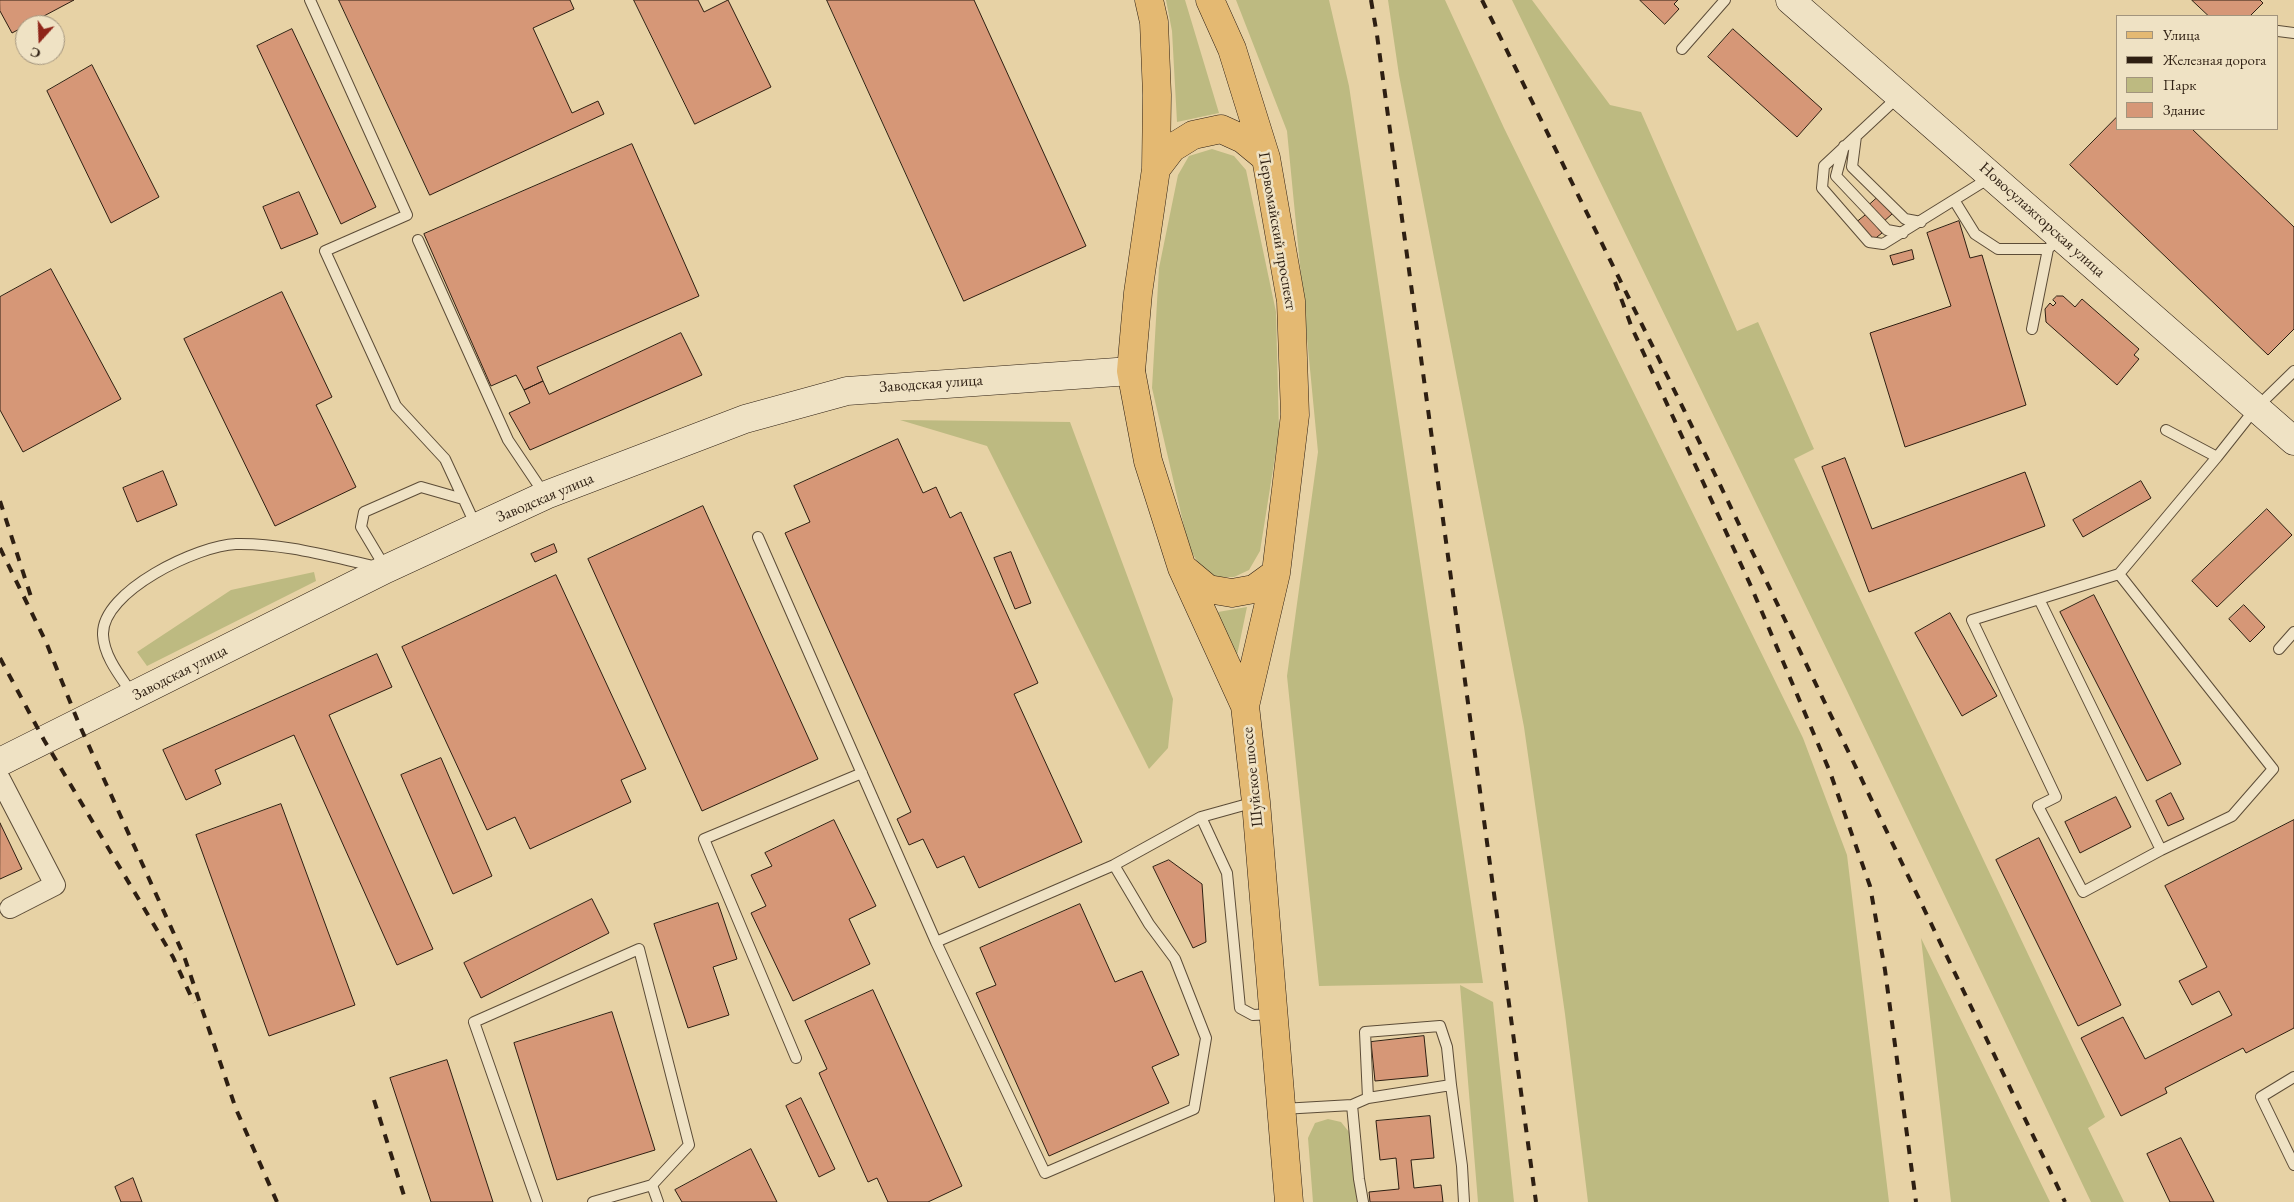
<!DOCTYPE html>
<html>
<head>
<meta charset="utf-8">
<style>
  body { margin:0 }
  #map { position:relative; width:2294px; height:1202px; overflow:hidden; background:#e7d2a5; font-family:"EB Garamond",serif }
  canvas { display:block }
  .legend { position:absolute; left:2116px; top:15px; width:162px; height:115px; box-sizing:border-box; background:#efe2c4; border:1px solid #a2947d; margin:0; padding:6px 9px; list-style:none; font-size:15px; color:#2e1f12 }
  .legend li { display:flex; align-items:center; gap:10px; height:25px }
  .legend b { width:25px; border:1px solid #a2947d }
  .north { position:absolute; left:15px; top:15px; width:50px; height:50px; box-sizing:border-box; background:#efe2c4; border:1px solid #a2947d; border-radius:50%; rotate:200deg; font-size:14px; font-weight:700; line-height:20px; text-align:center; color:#2e1f12 }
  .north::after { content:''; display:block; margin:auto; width:18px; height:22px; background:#8f2418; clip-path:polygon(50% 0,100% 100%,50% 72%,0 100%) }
</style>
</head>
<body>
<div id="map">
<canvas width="2294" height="1202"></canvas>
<ul class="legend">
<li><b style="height:6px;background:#e4b972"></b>Улица</li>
<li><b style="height:6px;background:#2e1f12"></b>Железная дорога</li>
<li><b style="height:14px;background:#bdba81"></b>Парк</li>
<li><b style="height:14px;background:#d69777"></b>Здание</li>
</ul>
<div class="north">С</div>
</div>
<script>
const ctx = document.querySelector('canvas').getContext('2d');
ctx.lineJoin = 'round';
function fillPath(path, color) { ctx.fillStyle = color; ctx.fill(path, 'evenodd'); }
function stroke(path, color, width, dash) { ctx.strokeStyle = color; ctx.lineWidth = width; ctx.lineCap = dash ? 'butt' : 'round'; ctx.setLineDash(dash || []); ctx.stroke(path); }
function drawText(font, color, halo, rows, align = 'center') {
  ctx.font = font + ' "EB Garamond",serif'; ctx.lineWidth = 5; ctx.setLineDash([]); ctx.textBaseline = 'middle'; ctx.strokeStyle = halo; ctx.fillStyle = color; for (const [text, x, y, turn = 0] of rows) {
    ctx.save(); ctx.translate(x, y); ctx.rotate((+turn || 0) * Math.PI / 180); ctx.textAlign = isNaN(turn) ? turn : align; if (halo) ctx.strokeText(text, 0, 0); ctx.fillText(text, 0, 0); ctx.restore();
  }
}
fillPath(new Path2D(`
  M1166 0H1185L1219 113 1177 122 1172 31Z
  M1236 0H1329L1349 86 1483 983 1319 986 1287 676 1318 452 1287 131Z
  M1388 0H1445L1504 128 1803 738 1847 855 1889 1202H1588L1565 1014 1524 727 1399 75Z
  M1512 0H1532L1610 105 1641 112 1737 331 1758 322 1814 449 1794 459 2105 1117 2088 1128 2124 1202H2091L1848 693Z
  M1212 149 1234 156 1246 170 1276 312 1279 432 1260 551 1249 570 1234 577H1216L1202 569 1189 548 1152 388 1159 268 1178 175 1189 156Z
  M900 420 1070 422 1173 699 1168 748 1149 769 987 446Z
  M314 572 316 581 147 666 137 652 231 590Z
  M1247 607 1236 660 1218 612Z
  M1921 938 2050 1202H1951Z
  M1460 985 1493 1002 1514 1202H1478Z
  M1328 1119 1341 1122 1349 1132 1357 1202H1313L1308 1138 1315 1123Z`), '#bdba81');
const building = new Path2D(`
  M0 0H74L12 33 0 11Z
  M339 0H570L574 9 533 28 572 113 598 101 604 114 430 195Z
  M634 0H698L704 12 728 0 771 87 695 124Z
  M827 0H974L1086 246 964 301Z
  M1640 0H1678L1674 4 1679 9 1665 24Z
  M2192 0H2260L2263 3 2250 16H2209Z
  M292 29 376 207 341 224 257 46Z
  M1733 29 1822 109 1797 137 1708 57Z
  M92 65 159 197 111 223 47 91Z
  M2118 116V129H2192L2294 227V329L2268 355 2070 165Z
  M632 144 699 296 537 367 543 381 524 390 516 375 491 386 424 234Z
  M299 192 318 234 281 249 263 207Z
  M1877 198 1892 214 1883 222 1868 206Z
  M1867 214 1882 233 1872 241 1857 222Z
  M1959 221 1970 258 1982 255 2026 405 1905 447 1870 333 1951 306 1927 233Z
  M1912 250 1914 259 1893 265 1890 256Z
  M51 269 121 399 23 452 0 410V297Z
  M282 292 332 397 316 405 356 487 275 526 184 339Z
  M2057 296H2063L2075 307 2082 299 2139 349 2134 355 2139 359 2117 385 2046 322 2045 309 2050 303 2053 306 2056 303 2053 300Z
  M681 333 702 375 530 450 509 413 530 403 524 390 543 381 549 394Z
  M898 439 923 493 936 487 950 518 961 512 1038 683 1014 694 1082 842 979 888 964 856 937 868 923 839 909 845 897 819 911 812 785 533 810 522 794 486Z
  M1845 458 1872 529 2025 472 2045 526 1869 592 1822 467Z
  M163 471 177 505 137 522 123 488Z
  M2141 481 2151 498 2083 537 2073 520Z
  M703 506 818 759 702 811 588 559Z
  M2267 509 2292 535 2217 607 2192 581Z
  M554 544 557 552 535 562 531 554Z
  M1011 552 1031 603 1015 609 994 558Z
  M556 575 646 769 621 780 631 802 530 849 515 817 487 830 402 647Z
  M2094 595 2181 764 2147 781 2060 612Z
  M2244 605 2265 627 2250 642 2229 619Z
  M1950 613 1997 696 1962 716 1915 633Z
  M377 654 392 687 329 715 433 949 397 965 294 735 215 770 221 784 186 800 163 750Z
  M441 758 492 876 453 894 401 775Z
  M2171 793 2184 819 2168 826 2156 801Z
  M2116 797 2131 827 2080 853 2065 822Z
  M281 804 355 1005 269 1036 196 835Z
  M834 820 876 906 849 919 870 964 793 1001 751 913 766 906 751 875 772 866 765 853Z
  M2294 820V1028L2246 1053 2243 1048 2165 1088 2167 1093 2121 1116 2081 1038 2123 1017 2145 1059 2232 1015 2219 991 2192 1005 2179 981 2207 967 2165 886Z
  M0 823 22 869 0 879Z
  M2039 838 2121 1005 2078 1026 1996 860Z
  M1169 860 1202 884 1206 942 1193 948 1153 867Z
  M592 899 609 933 481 998 464 963Z
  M718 903 737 959 713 967 729 1015 688 1028 654 924Z
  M1080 904 1115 982 1142 971 1179 1055 1152 1067 1169 1103 1049 1156 976 993 996 985 980 948Z
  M873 990 962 1186 928 1202H888L877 1178 868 1182 819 1073 827 1069 805 1021Z
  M612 1012 655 1150 557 1180 514 1043Z
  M1424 1036 1428 1076 1375 1081 1371 1042Z
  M447 1060 493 1202H431L390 1078Z
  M801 1098 835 1169 819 1177 786 1106Z
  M1430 1116 1434 1158 1411 1160 1414 1188 1441 1185 1443 1202H1370L1369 1192 1399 1189 1396 1158 1380 1160 1376 1121Z
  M2181 1138 2214 1202H2170L2147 1154Z
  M751 1149 777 1202H682L675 1190Z
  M133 1178 142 1202H121L115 1187Z`);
fillPath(building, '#d69777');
stroke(building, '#2e1f12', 1);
const service = new Path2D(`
  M310 0 407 215 325 251 396 406 445 459 476 526
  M2278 31 2294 33
  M1682 49 1725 0
  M1899 96 1824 166 1822 188 1869 242 1883 244 1991 177
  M1856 136 1852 167 1905 219 1921 222
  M1844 146 1836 176 1887 230 1903 233
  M1954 200 1975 234 1998 249H2048L2060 237
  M418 240 508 440 545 495
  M2032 329 2048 249
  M2166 430 2217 457
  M758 537 936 942 1114 865 1201 817 1255 802
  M386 569 361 527 364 512 421 487 463 499
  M2119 574 2273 769 2232 816 2161 850
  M2039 599 2161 850 2083 892 2038 806 2056 797 1972 620 2119 574 2217 457 2255 409 2294 371
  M2279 649 2294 632
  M133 695C121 677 104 657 103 635 101 591 199 545 236 544 284 543 331 557 378 567
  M1201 817 1227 873 1240 1008 1253 1015 1273 1014
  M936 942 1045 1173 1194 1109 1206 1038 1175 959 1149 924 1114 865
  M796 1058 704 839 862 773
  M2294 1077 2261 1097 2294 1165
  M1368 1098 1365 1032 1440 1026 1447 1047 1451 1085
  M1352 1105 1368 1098 1451 1085 1462 1166 1464 1202
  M1282 1109 1352 1105 1359 1179 1363 1202
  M537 1202 474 1022 639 949 689 1145 652 1185
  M593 1202 652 1185 658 1202`);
const minor = new Path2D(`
  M0 779 55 885 10 908`);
const secondary = new Path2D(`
  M1790 0 2294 441
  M0 762 386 569 546 495 745 419 847 391 1131 371`);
const primary = new Path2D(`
  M1149 0 1154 22 1157 95 1156 169 1138 293 1131 371 1148 461 1182 568 1245 706 1256 802 1289 1202
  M1210 0 1232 49 1266 158 1291 301 1295 415 1276 573 1245 706
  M1156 169 1172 148 1193 135 1221 129 1243 139 1266 158
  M1184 569 1208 589 1232 593 1254 589 1276 573`);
stroke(service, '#5c4c37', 12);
stroke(minor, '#5c4c37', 22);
stroke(secondary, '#2e1f12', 29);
stroke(primary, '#2e1f12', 29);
stroke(service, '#efe2c4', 10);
stroke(minor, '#efe2c4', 20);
stroke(secondary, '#efe2c4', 28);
stroke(primary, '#e4b972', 28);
stroke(new Path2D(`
  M1371 0 1377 35 1536 1202
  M1482 0 1684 410 2065 1202
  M1615 282 1632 328 1750 584 1830 772 1870 886 1885 970 1916 1202
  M0 501 33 603
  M0 548 46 642 79 724 184 956 236 1109 277 1202
  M0 658 44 740 173 957 194 1003
  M374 1100 406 1202`), '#2e1f12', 4, [9, 9]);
drawText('16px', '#2e1f12', '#efe2c4', [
  ["Новосулажгорская улица",2042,220,42],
  ["Первомайский проспект",1277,231,80],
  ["Заводская улица",931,384,-4],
  ["Заводская улица",545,498,-23],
  ["Заводская улица",180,673,-27],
  ["Шуйское шоссе",1253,777,-96]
]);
</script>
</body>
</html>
